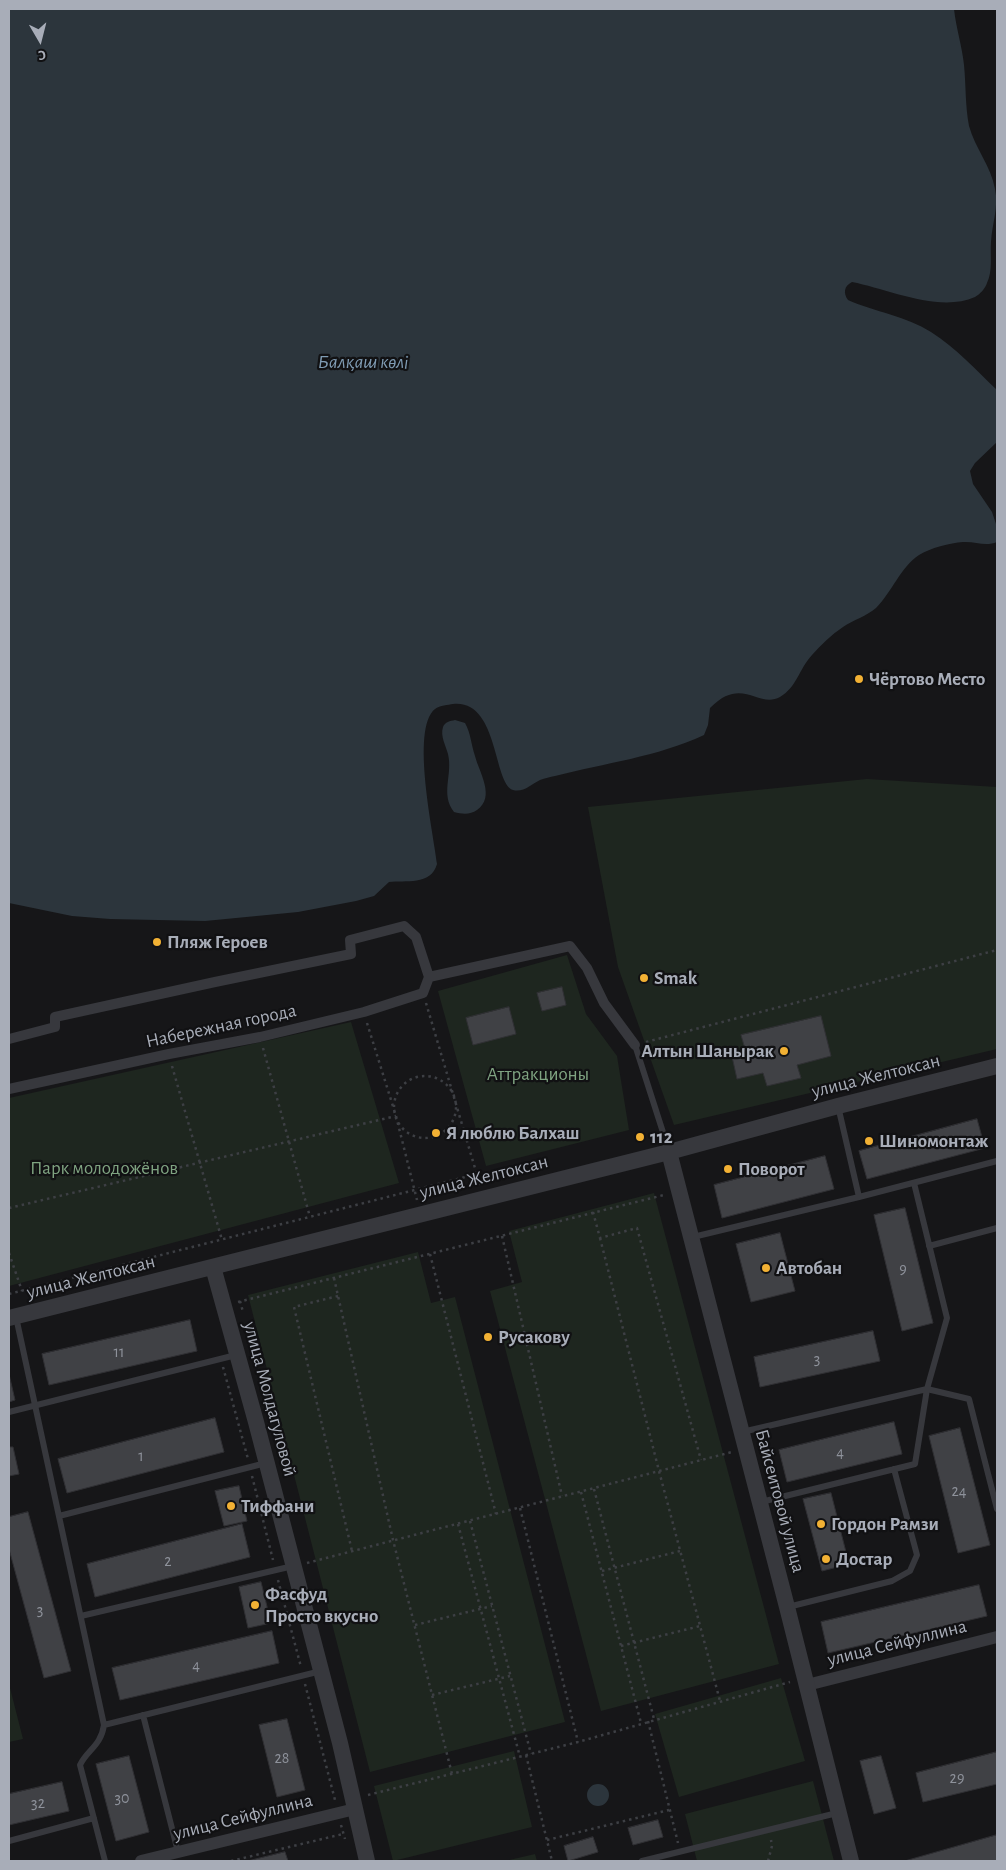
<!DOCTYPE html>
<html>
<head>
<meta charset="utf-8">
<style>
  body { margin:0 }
  #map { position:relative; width:1006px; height:1870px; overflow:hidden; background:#161618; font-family:"Alegreya Sans",sans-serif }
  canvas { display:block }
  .frame { position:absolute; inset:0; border:10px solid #a8adb8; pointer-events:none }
  .north { position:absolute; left:15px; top:15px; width:50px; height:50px; -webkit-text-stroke:4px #111113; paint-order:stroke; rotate:172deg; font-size:14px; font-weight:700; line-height:20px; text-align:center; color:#a8adb8 }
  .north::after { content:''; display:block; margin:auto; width:18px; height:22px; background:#a8adb8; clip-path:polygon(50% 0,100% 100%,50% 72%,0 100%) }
</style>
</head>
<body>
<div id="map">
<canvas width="1006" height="1870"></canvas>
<div class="frame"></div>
<div class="north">С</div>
</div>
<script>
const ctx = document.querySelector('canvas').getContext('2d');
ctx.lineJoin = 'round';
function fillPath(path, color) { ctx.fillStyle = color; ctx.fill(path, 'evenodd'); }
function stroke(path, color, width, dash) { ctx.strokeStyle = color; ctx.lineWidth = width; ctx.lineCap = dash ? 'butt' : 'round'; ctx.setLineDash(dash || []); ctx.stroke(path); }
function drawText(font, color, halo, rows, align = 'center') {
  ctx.font = font + ' "Alegreya Sans",sans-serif'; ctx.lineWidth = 4.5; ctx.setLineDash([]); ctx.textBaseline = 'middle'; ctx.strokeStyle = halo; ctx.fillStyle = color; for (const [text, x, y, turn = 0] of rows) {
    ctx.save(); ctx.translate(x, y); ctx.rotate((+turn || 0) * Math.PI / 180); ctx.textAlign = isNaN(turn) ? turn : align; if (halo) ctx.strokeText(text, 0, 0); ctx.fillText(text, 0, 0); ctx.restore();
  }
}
fillPath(new Path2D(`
  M867 779 997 787V1049L674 1125 618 967 588 807Z
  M567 955 586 1014 617 1056 629 1130 486 1166 438 991Z
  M351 1022 399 1183 9 1286V1098Z
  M654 1193 779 1664 601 1711 490 1291 522 1282 509 1231Z
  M418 1252 431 1303 455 1297 565 1722 370 1772 248 1295Z
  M781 1678 805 1761 679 1797 655 1714Z
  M9 1684 23 1739 9 1742Z
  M514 1751 532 1827 393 1861 374 1786Z
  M813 1781 834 1861H697L685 1814Z
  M535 1854 537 1861H505Z`), '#1e261f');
fillPath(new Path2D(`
  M9 9H954C956 28 962 46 964 65 966 85 965 105 969 126 975 148 991 166 995 189 999 206 992 224 991 242 990 255 993 271 987 283 985 289 980 294 975 297 939 313 888 289 852 282 844 286 843 293 848 300 875 312 906 316 931 332 956 348 976 370 997 390V442L975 463 970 471 973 484 992 512 997 527V542C985 547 975 541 963 542 950 543 930 548 919 555 900 568 892 592 876 608 867 616 853 620 843 627 831 635 821 645 812 655 799 669 797 687 780 697 758 709 742 675 710 708L708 725 704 735C657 757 605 763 555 776 550 777 545 778 540 780 532 784 523 793 513 790 493 784 499 699 453 704 448 705 440 705 435 709 410 729 434 835 437 864 431 886 405 880 389 882L374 896 356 901 298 912 205 921 110 919 72 916 9 903Z
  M455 720 465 723C471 734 471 744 475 756 479 772 496 797 477 810 470 815 462 814 454 812 440 794 453 775 448 754 446 746 440 736 443 727 445 722 450 721 455 720Z
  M587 1795a11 11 0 1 1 22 0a11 11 0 1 1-22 0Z`), '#2c353c');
const building = new Path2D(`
  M562 987 566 1005 542 1011 537 993Z
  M509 1007 516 1034 473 1045 466 1018Z
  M821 1016 831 1056 797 1065 801 1078 767 1086 763 1073 737 1079 731 1052 745 1049 741 1035Z
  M977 1119 985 1148 867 1179 859 1151Z
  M825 1156 834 1189 722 1218 714 1185Z
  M905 1208 933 1323 902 1331 874 1215Z
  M780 1233 795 1291 751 1302 736 1244Z
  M190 1320 197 1351 49 1385 42 1354Z
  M873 1331 880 1361 760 1387 754 1357Z
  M9 1374 15 1400 9 1402Z
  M215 1418 224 1452 67 1493 58 1459Z
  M894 1422 902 1454 787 1482 779 1450Z
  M960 1428 990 1545 958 1553 929 1436Z
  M9 1447H13L19 1474 9 1476Z
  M239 1486 247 1521 224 1526 215 1491Z
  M831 1493 849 1564 822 1571 803 1499Z
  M28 1512 71 1671 44 1678 9 1549V1517Z
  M242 1524 250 1557 95 1597 87 1564Z
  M261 1582 271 1623 248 1628 239 1587Z
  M979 1585 987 1616 828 1653 821 1622Z
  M272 1631 279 1663 120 1700 112 1668Z
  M287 1719 305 1790 277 1797 259 1725Z
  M997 1752V1784L923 1802 916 1773Z
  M129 1756 149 1832 116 1841 96 1764Z
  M881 1756 896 1808 874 1814 860 1761Z
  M62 1782 69 1811 9 1825V1794Z
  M658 1820 663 1837 633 1845 628 1828Z
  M997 1835V1861H905Z
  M593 1837 598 1852 568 1861 564 1846Z
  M285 1852 288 1861H248Z`);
fillPath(building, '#404145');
stroke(building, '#303034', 1);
stroke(new Path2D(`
  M426 1003 480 1185
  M367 1023 396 1116 417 1200
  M646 1042 997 950
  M263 1048 310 1217
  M172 1066 222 1240
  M394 1107a31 31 0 1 1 62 0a31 31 0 1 1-62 0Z
  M9 1208 396 1116
  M593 1212 600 1238 637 1228 701 1460
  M502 1236 562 1496
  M600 1238 659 1471 720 1701
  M9 1253 22 1291
  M430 1254 496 1514
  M334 1278 393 1540 452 1774
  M9 1294 477 1174
  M338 1296 294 1307 352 1551
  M240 1301 243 1312
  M238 1302 664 1195
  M223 1367 248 1459
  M252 1476 273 1560
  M594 1489 654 1719
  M581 1492 641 1723
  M520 1508 578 1742
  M470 1521 531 1754
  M458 1524 520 1757
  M307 1563 732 1452
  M602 1571 680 1551
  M278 1580 301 1667
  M415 1625 492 1606
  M621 1646 700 1626
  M305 1684 335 1800
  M432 1695 510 1676
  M648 1721 678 1843
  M526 1755 552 1861
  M368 1795 578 1742 790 1682
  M341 1825 345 1839
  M547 1840 669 1810
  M231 1861 343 1834
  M768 1861 772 1846 771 1840`), '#3d3f44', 2.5, [2.5, 4]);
stroke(new Path2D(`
  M635 1045 669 1151
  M838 1106 859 1197 997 1161
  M693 1237 859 1197
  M929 1246 997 1228
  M16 1317 104 1725 321 1671
  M9 1412 236 1355
  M742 1432 927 1389 947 1318 914 1183
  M761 1502 915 1464 927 1389 969 1399 997 1509
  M59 1516 266 1463
  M788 1607 892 1581 910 1571 917 1555 894 1469
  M81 1616 293 1566
  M143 1715 178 1852
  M104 1725C101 1746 87 1750 80 1765L105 1861
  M9 1841 94 1818
  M642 1861 837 1813`), '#37383d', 6);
stroke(new Path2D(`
  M429 977 570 946 587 968 604 1003 635 1045
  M9 1039 55 1027V1017L215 982 351 954 350 940 404 926 416 937 429 977 423 993 364 1012 260 1037 169 1054 9 1089`), '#37383d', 10);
stroke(new Path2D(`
  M807 1685 997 1637
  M141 1861 355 1809`), '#37383d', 12);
stroke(new Path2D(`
  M669 1152 787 1607 851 1861
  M213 1267 256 1422 340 1743 367 1861
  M9 1318 669 1152 838 1106 997 1066`), '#37383d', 16);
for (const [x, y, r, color] of [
  [859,679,5,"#f2b134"],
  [157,942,5,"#f2b134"],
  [644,978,5,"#f2b134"],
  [784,1051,5,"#f2b134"],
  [436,1133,5,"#f2b134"],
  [640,1137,5,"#f2b134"],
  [869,1141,5,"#f2b134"],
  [728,1169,5,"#f2b134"],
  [766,1268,5,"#f2b134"],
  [488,1337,5,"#f2b134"],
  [231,1506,5,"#f2b134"],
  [821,1524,5,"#f2b134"],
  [826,1559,5,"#f2b134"],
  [255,1605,5,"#f2b134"]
]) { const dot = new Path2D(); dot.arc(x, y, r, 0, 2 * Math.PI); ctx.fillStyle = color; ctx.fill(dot); stroke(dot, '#111113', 2); }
drawText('16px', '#8e929b', null, [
  ["9",903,1269],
  ["11",119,1352],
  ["3",817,1359],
  ["4",840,1452],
  ["1",141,1456],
  ["24",959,1491],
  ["2",168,1561],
  ["3",40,1610],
  ["4",196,1665],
  ["28",282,1758],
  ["29",957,1778],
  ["30",122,1798],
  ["32",38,1803]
]);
drawText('bold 19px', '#a8adb8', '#111113', [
  ["Чёртово Место",869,679],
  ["Пляж Героев",167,942],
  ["Smak",654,978],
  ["Алтын Шанырак",774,1051,"right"],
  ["Я люблю Балхаш",446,1133],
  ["112",650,1137],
  ["Шиномонтаж",879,1141],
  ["Поворот",738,1169],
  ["Автобан",776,1268],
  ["Русакову",498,1337],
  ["Тиффани",241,1506],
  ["Гордон Рамзи",831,1524],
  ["Достар",836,1559],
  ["Фасфуд",265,1594],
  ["Просто вкусно",265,1616]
], 'left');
drawText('19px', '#a8adb8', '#111113', [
  ["Набережная города",221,1026,-12],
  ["улица Желтоксан",876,1076,-14],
  ["улица Желтоксан",484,1177,-14],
  ["улица Желтоксан",91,1277,-14],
  ["улица Молдагуловой",270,1399,75],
  ["Байсеитовой улица",780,1501,75],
  ["улица Сейфуллина",897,1643,-14],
  ["улица Сейфуллина",243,1817,-14]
]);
drawText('19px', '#7fa381', '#111113', [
  ["Аттракционы",538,1074],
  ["Парк молодожёнов",104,1168]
]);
drawText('italic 20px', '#7f9bb3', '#111113', [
  ["Балқаш көлі",363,362]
]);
</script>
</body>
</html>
